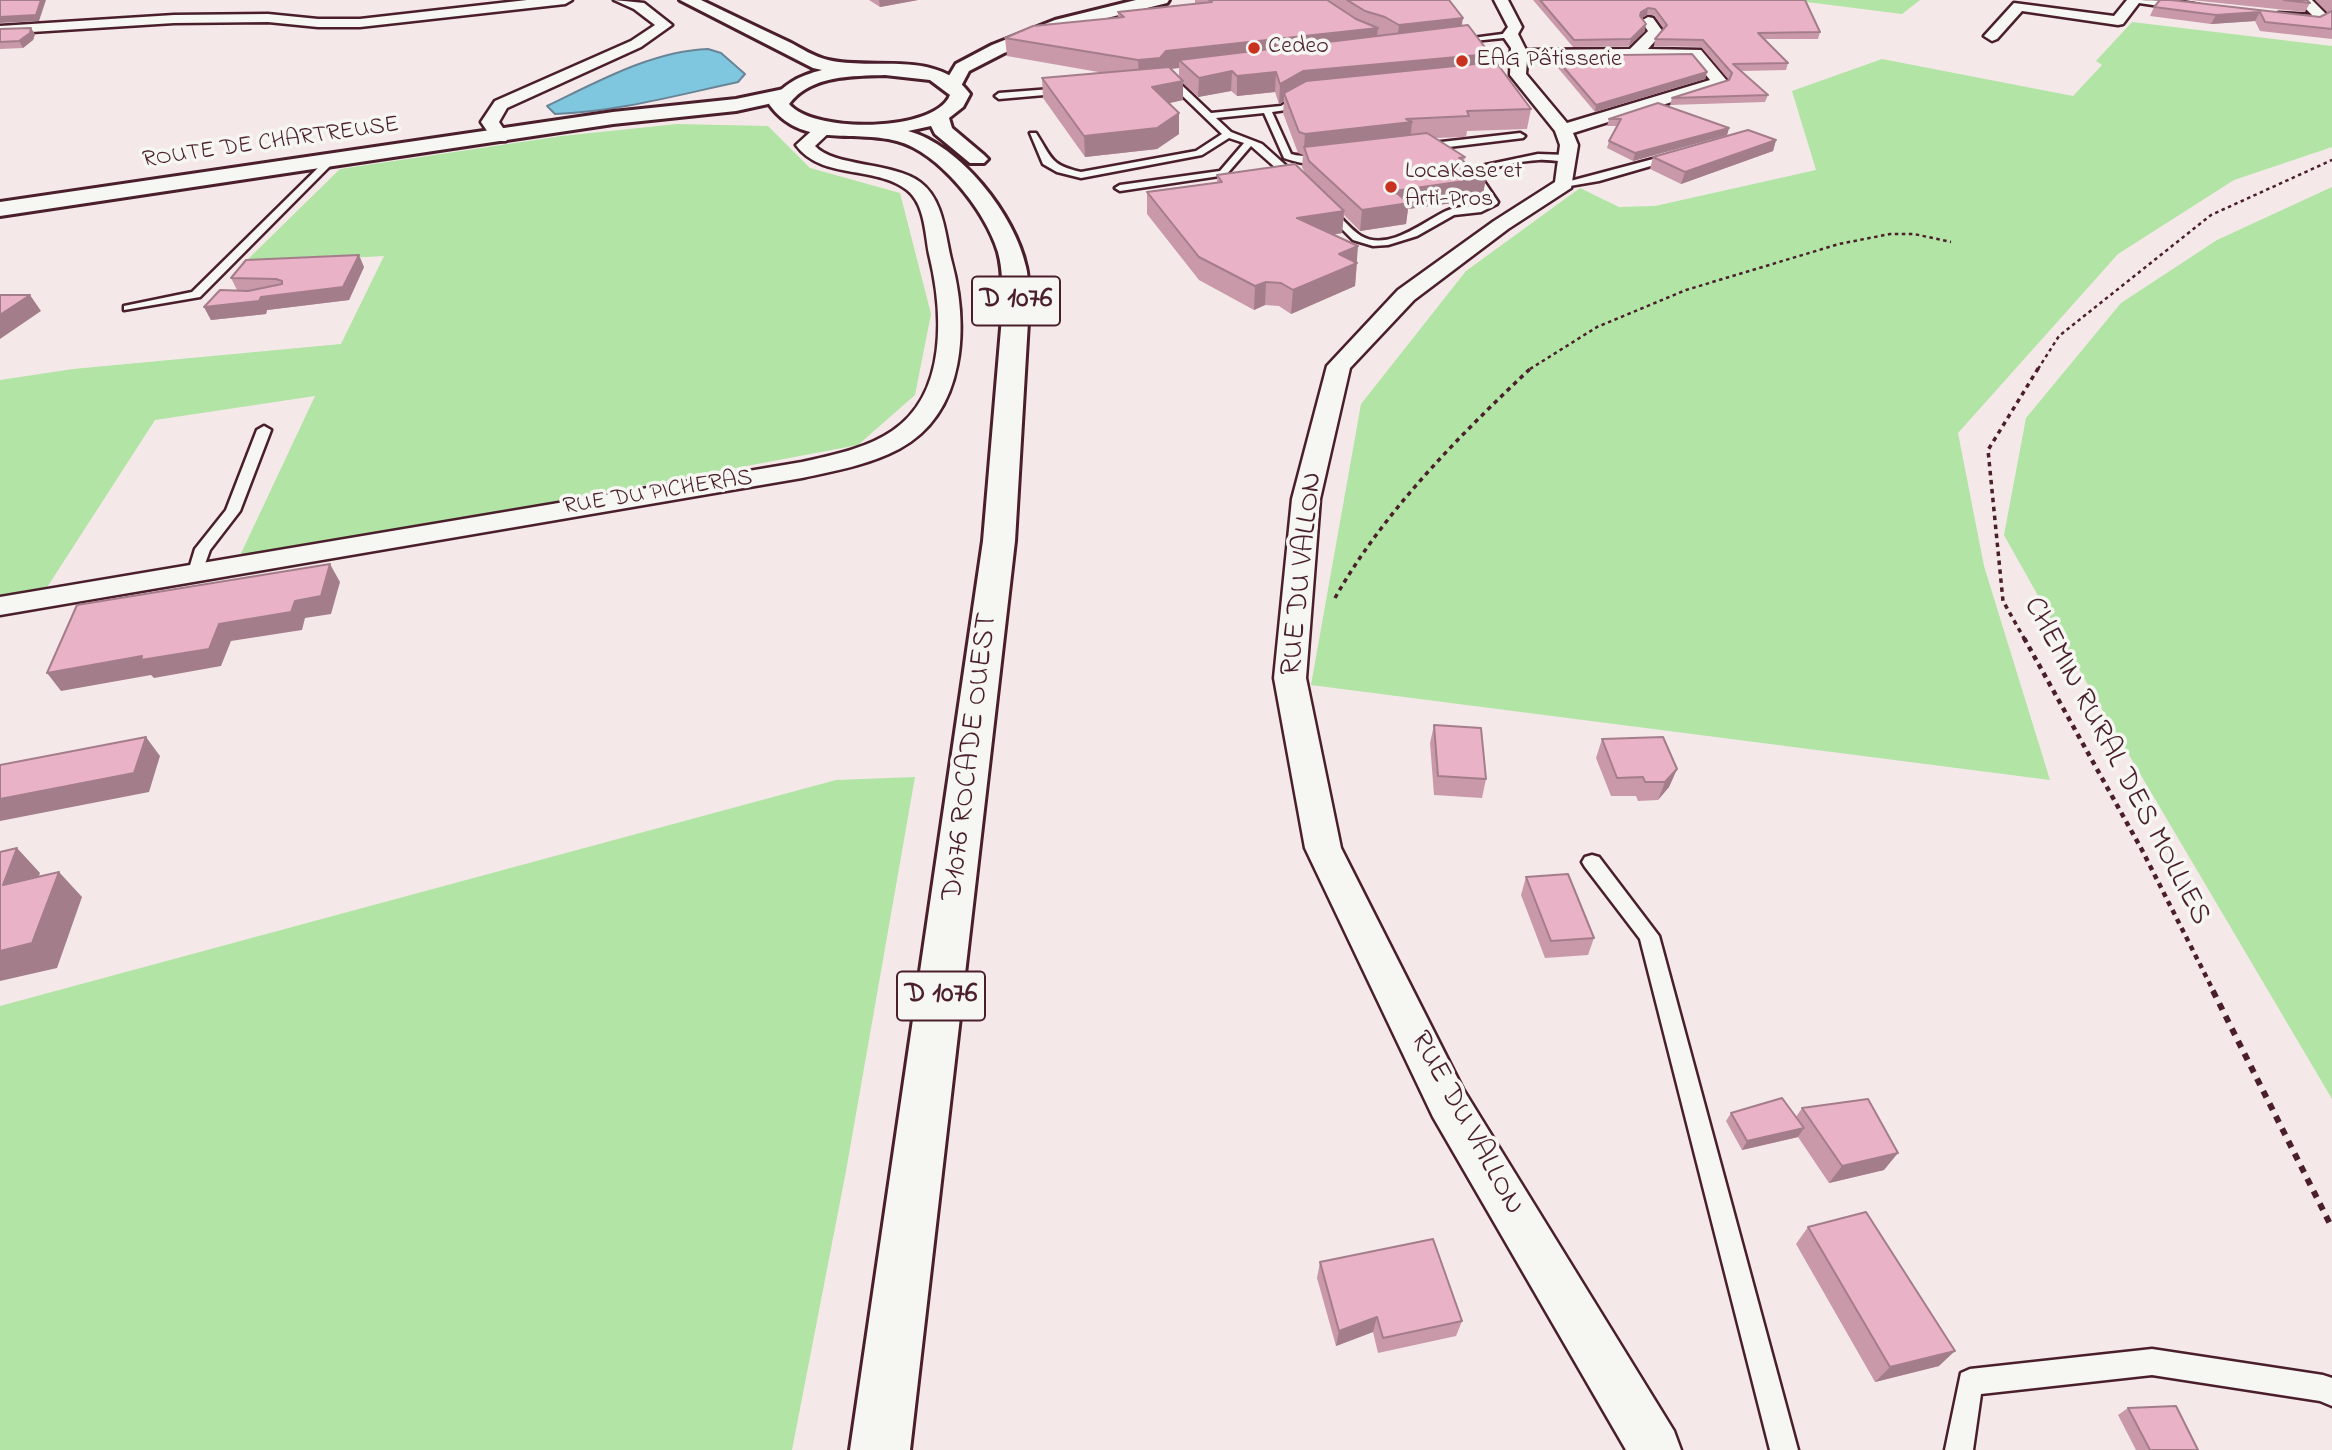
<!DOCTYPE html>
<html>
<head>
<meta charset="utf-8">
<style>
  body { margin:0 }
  canvas { display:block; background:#f4e8e9 }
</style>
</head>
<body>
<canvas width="2332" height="1450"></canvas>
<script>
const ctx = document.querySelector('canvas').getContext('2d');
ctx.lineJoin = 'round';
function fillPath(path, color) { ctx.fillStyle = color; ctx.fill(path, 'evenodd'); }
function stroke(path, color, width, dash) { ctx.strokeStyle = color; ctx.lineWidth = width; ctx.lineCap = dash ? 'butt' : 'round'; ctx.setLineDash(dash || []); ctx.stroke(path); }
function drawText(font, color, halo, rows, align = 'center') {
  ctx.font = font + ' "Indie Flower",sans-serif'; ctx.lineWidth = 7; ctx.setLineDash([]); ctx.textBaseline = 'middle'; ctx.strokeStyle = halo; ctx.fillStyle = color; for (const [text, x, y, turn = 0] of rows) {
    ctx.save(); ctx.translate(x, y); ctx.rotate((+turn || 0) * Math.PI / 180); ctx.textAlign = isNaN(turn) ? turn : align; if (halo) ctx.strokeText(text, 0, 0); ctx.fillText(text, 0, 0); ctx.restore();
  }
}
fillPath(new Path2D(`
  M1791 0H1920L1902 14Z
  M2132 22 2332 46V147L2234 180 2118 254 1958 433 1984 566 2050 780 1311 685 1361 404 1466 271 1580 188 1619 207 1655 206 1816 170 1792 91 1882 59 2073 96 2102 65 2096 61Z
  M677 124 768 126 810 168 900 193 931 314 915 395 858 445 237 562 315 396 155 420 44 592 0 599V380L73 369 341 344 384 256 243 264 340 169 562 136Z
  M2332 187V1099L2093 694 2004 535 2026 418 2121 303 2217 240Z
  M915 777 846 1171 792 1450H0V1006L836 780Z`), '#b2e4a5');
const water = new Path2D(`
  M708 49 721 53 745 74 738 82C678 95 616 112 555 114L547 106C597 82 652 51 708 49Z`);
fillPath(water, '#7fc7df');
stroke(water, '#6a8497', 2);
const service = new Path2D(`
  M1510 33 1513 37 1454 43 1450 41Z
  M1163 73H1169L1211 113 1281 106 1300 94H1306V98L1286 110 1272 112 1291 154C1304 158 1321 154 1332 160 1318 168 1298 163 1284 158L1264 113 1216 118 1231 132 1262 144 1302 180V184H1294L1251 146 1226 175 1120 191 1115 188 1120 185 1220 171 1244 143 1229 138 1202 155 1081 178 1057 172 1043 164 1030 133H1036C1052 158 1050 165 1081 172L1196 151 1222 134 1163 77Z
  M1064 88 1067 93 999 99 995 96 999 93Z
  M1520 133 1525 136 1523 138 1424 150 1419 147 1424 144Z
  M1538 154 1567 155 1572 158C1563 164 1550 159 1539 160 1522 161 1492 165 1481 177L1498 202 1497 204 1481 212 1454 215 1417 236 1388 245 1373 246 1353 240 1321 208 1330 206C1339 215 1350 229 1361 236 1388 252 1423 222 1446 211 1459 205 1474 208 1487 201L1471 177 1481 166Z
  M1672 154 1677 157 1675 159 1599 181 1564 187 1559 184Z
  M325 161 333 163 200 297 124 310V306L192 292Z
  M264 426 271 430 240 511 210 550 201 575H191L188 572 195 549 226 510 257 430Z
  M1592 855 1599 857 1659 936 1798 1450H1770L1640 939 1585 867 1582 862 1585 857Z
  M2152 1349 2323 1375 2332 1378V1406L2320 1401 2152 1375 1981 1394 1973 1450H1945L1961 1373 1970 1369Z`);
const minor = new Path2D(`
  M527 0H572L565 4 360 27H318L268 22 174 23 0 34V26L174 15 268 14 318 19H360Z
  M614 0 644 3 672 25 641 47 507 108 499 122 509 137 506 141H494L481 122 495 101 631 41 655 25 634 9Z
  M1494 0H1508L1522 27 1518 34 1526 50 1630 49 1648 31 1641 21 1648 17 1653 18 1663 32 1648 49 1701 50 1728 82 1726 85 1573 133 1578 145 1571 188 1508 229 1414 300 1350 368 1320 499 1306 678 1341 848 1463 1089 1674 1431 1681 1450H1626L1433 1117 1305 848 1274 678 1292 499 1327 366 1398 290 1494 221 1555 182 1560 145 1555 131 1510 75 1511 48 1502 35 1508 27ZM1692 58 1710 80 1567 123 1526 74 1527 60Z
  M2127 0C2147 0 2193 0 2208 8L2201 12 2139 3 2123 24 2118 25 2022 11 1997 39 1992 41 1984 36 2014 3 2114 16Z
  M2297 0H2312L2329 17 2314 24 2274 20 2272 17 2274 14 2279 13 2312 15Z
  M824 124 833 129 815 146C834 167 893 162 920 182 943 199 945 233 951 259 969 324 967 413 899 449 869 465 834 471 802 478L0 615V597L802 462C833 455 865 449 892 431 948 394 943 311 929 254 925 234 925 204 907 190 875 165 821 180 796 145L818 125Z`);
const secondary = new Path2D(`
  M1136 0H1169L1167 3 1067 28 1004 53 969 71 960 88 953 90 944 84 956 64 992 45 1055 20Z
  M784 89 791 91 794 95 791 99 736 111 613 124 0 216V202L613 112 736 99Z`);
const primary = new Path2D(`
  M680 0H701C730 14 759 28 789 42 801 48 814 57 828 60 873 71 938 49 970 94L963 107 949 118 952 128 984 155 988 159 984 163H970L935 134 931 126 908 131C960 145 1015 215 1026 267 1029 279 1028 292 1029 305L1015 541 910 1450H850L983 541 1003 305C1002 287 1003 270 998 252 986 211 939 152 897 141 851 129 801 149 769 104 783 84 799 76 822 70L813 68ZM885 75 930 80 950 95C936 132 814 134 789 104 810 75 853 76 885 75Z`);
stroke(service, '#4a1f2b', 5);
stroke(minor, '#4a1f2b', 5);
stroke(secondary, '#4a1f2b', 6);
stroke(primary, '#4a1f2b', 6);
stroke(new Path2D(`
  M1530 369 1597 327 1686 290 1839 244 1890 234H1914L1951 242
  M2038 369 2059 336 2211 215 2332 160`), '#4a1f2b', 2.5, [3.5, 3.5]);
stroke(new Path2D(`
  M1335 598C1384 511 1460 435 1532 367
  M2025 640 2003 601 1988 450 2039 367`), '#4a1f2b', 3.5, [4.5, 4.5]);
stroke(new Path2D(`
  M2024 638 2142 850 2214 992`), '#4a1f2b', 4.5, [5, 5]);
stroke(new Path2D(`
  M2213 991 2332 1228`), '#4a1f2b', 6, [7, 7]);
fillPath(service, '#f6f6f2');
fillPath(minor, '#f6f6f2');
fillPath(secondary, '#f6f6f2');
fillPath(primary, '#f6f6f2');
fillPath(new Path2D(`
  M869 0H918L880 7Z
  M1195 0H1449L1462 26 1531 109 1527 129 1467 131 1466 137 1435 138 1465 157 1464 161 1486 178 1482 199 1408 209 1406 224 1360 231 1344 215 1342 233 1333 235 1357 263 1355 286 1291 314 1279 306 1265 305 1254 310 1199 280 1147 214V192L1217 182V175L1305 173 1302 167 1303 155 1298 153 1283 113 1284 101 1279 104 1275 92 1237 96 1231 91 1198 97 1183 83V100L1169 103 1179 113V134L1157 149 1085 157 1043 98 1042 78 1104 73 1007 56 1005 38 1118 17V12L1195 4ZM1179 68V76L1171 69Z
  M1533 0H1805L1820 32 1818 39H1765L1788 63 1786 70 1741 71 1768 95 1765 102 1670 105 1672 98 1729 80 1701 47 1654 46 1655 39 1664 29 1654 15H1647L1642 18 1645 31 1629 46 1573 47Z
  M2160 0 2320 17 2328 13 2315 0H2332V39L2260 31 2255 21 2211 24 2150 16 2154 7Z
  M2191 0H2307L2310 3 2305 12Z
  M0 29 35 34 33 40 23 48 0 49Z
  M1554 56 1707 72 1705 79 1595 112 1553 62Z
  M1658 103 1729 128 1727 135 1633 161 1607 148 1609 141 1617 126H1607L1609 119Z
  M1776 140 1773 151 1681 184 1650 169 1653 157Z
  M364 267 349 300 267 310 266 314 211 320 204 307 251 290H237L231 278Z
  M1434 725 1486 779 1482 798 1434 795 1430 743Z
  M1602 739 1677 769 1669 787 1658 800 1638 801 1636 796H1611L1596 758Z
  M1526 877 1594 938 1588 955 1545 958 1521 895Z
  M1802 1108 1884 1170 1829 1183 1798 1137 1742 1150 1726 1121 1731 1113 1796 1117Z
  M1808 1227 1939 1366 1875 1382 1796 1244Z
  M1320 1262 1462 1321 1456 1336 1378 1353 1373 1332 1336 1346 1317 1278Z
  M2128 1408 2198 1450H2136L2118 1415Z`), '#c999aa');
fillPath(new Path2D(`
  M41 0H46L39 21 0 23V17Z
  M879 0H918L880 7Z
  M1648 8 1647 15 1640 19 1641 12Z
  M2260 12 2255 21 2211 24 2216 15Z
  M1463 18 1460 36 1397 43 1399 25Z
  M1646 24 1645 31 1629 46 1631 39Z
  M31 28 35 34 33 40 23 48 19 41Z
  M1378 28 1376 46 1179 60V68L1166 69 1139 79 1138 60 1166 51Z
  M1490 54 1487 73 1284 93V101L1279 104 1280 84 1303 71Z
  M1232 71 1231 91 1198 97 1199 78Z
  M1276 72 1275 92 1237 96V76Z
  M1707 72 1705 79 1595 112 1596 105Z
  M1183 81V100L1152 107V87Z
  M1179 113V134L1157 149 1085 157 1084 136Z
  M1412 122 1410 143 1304 147 1305 134Z
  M1729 128 1727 135 1633 161 1635 153Z
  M1776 140 1773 151 1681 184 1685 172Z
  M1486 178 1482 199 1408 209 1406 224 1360 231 1362 210 1394 191Z
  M1344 211 1342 233 1295 240 1297 218Z
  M1358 246 1355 286 1291 314 1293 290 1339 254Z
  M359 255 364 267 349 300 267 310 266 314 211 320 204 307 261 297Z
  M1266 282 1265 305 1254 310 1255 286Z
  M30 295 41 311 0 339V315Z
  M330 564 340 582 331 614 305 618 302 630 231 641 221 666 154 678 151 675 61 691 47 673 295 601Z
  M146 737 160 756 149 792 0 821V799Z
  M1677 769 1669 787 1658 800 1665 782Z
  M17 848 40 873 27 909 3 885Z
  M59 872 82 897 57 968 0 981V951Z
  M1804 1128 1798 1137 1742 1150 1747 1141Z
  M1898 1153 1884 1170 1829 1183 1842 1166Z
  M1377 1317 1373 1332 1336 1346 1339 1331Z
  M1955 1351 1939 1366 1875 1382 1890 1367Z`), '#a47d8b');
const building = new Path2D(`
  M0 0H41L36 15 0 17Z
  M1209 0H1327L1356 19 1378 28 1166 51 1160 58 1138 60 1005 38 1033 26 1124 17 1118 12 1212 2Z
  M1347 0H1449L1463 18 1399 25 1385 17 1365 11Z
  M1540 0H1805L1820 32 1758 33 1788 63 1733 64 1768 95 1672 98 1729 80 1732 73 1703 40 1655 39 1667 25 1655 9 1648 8 1641 12 1640 16 1646 24 1631 39 1574 40Z
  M2160 0H2171L2320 17 2332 11V29L2265 22 2260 12 2216 15 2154 7Z
  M2284 0H2307L2310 3Z
  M1468 25 1490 54 1303 71 1280 84 1276 72 1237 76 1232 71 1199 78 1179 60Z
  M31 28 30 33 19 41 0 42V29Z
  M1490 54 1531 109 1467 111 1469 116 1406 119 1412 122 1305 134 1299 132 1284 93 1306 81 1485 63Z
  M1692 54 1707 72 1596 105 1554 56Z
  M1169 67 1183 81 1152 87 1179 113 1157 128 1084 136 1042 78Z
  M1658 103 1729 128 1635 153 1609 141 1621 119H1609Z
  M1748 130 1776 140 1685 172 1653 157Z
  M1427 133 1465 157 1459 158 1486 178 1394 191 1409 203 1362 210 1309 161 1304 147Z
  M1295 164 1344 211 1297 218 1358 246 1339 254 1357 263 1293 290 1281 283 1266 282 1255 286 1199 257 1147 192 1222 182 1217 175Z
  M359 255 343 287 261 297 259 301 204 307 220 290 248 291 282 284V281L276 279 231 278 246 260Z
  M0 295H30L0 315Z
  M330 564 321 596 295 601 291 612 219 624 209 649 141 660 142 656 47 673 77 605Z
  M1434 725 1481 728 1486 779 1438 776Z
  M146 737 134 773 0 799V765Z
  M1663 737 1677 769 1665 782H1645L1643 777 1617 778 1602 739Z
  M17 848 3 885 59 872 32 943 0 951V852Z
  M1568 874 1594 938 1551 941 1526 877Z
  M1782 1098 1804 1128 1747 1141 1731 1113Z
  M1868 1099 1898 1153 1842 1166 1802 1108Z
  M1866 1212 1955 1351 1890 1367 1808 1227Z
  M1433 1239 1462 1321 1383 1338 1377 1317 1339 1331 1320 1262Z
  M2176 1406 2198 1450H2150L2128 1408Z`);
fillPath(building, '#eab2c6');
stroke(building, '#a47d8b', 2);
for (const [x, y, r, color] of [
  [1254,48,7,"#c8321e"],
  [1462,61,7,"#c8321e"],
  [1391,187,7,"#c8321e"]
]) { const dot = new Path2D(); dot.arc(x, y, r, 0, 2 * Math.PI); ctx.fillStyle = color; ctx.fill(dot); stroke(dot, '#f6f6f2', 2.5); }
drawText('24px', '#4a1f2b', '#f6f6f2', [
  ["Cedeo",1268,48],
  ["EAG Pâtisserie",1476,61],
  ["LocaKase et",1405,173],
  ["Arti-Pros",1405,201]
], 'left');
drawText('24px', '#4a1f2b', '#f6f6f2', [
  ["ROUTE DE CHARTREUSE",271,144,-8],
  ["RUE DU PICHERAS",658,494,-9]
]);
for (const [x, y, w] of [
  [1016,301,88],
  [941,996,88]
]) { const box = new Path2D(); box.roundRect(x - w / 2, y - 24.5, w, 49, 5); ctx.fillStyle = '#f6f6f2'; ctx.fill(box); stroke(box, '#4a1f2b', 2); }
drawText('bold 28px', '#4a1f2b', null, [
  ["D 1076",1016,301],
  ["D 1076",941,996]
]);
drawText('30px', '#4a1f2b', '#f6f6f2', [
  ["RUE DU VALLON",1304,574,-84],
  ["D1076 ROCADE OUEST",972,757,-83],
  ["CHEMIN RURAL DES MOLLIES",2115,762,62],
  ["RUE DU VALLON",1465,1124,61]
]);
</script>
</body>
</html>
